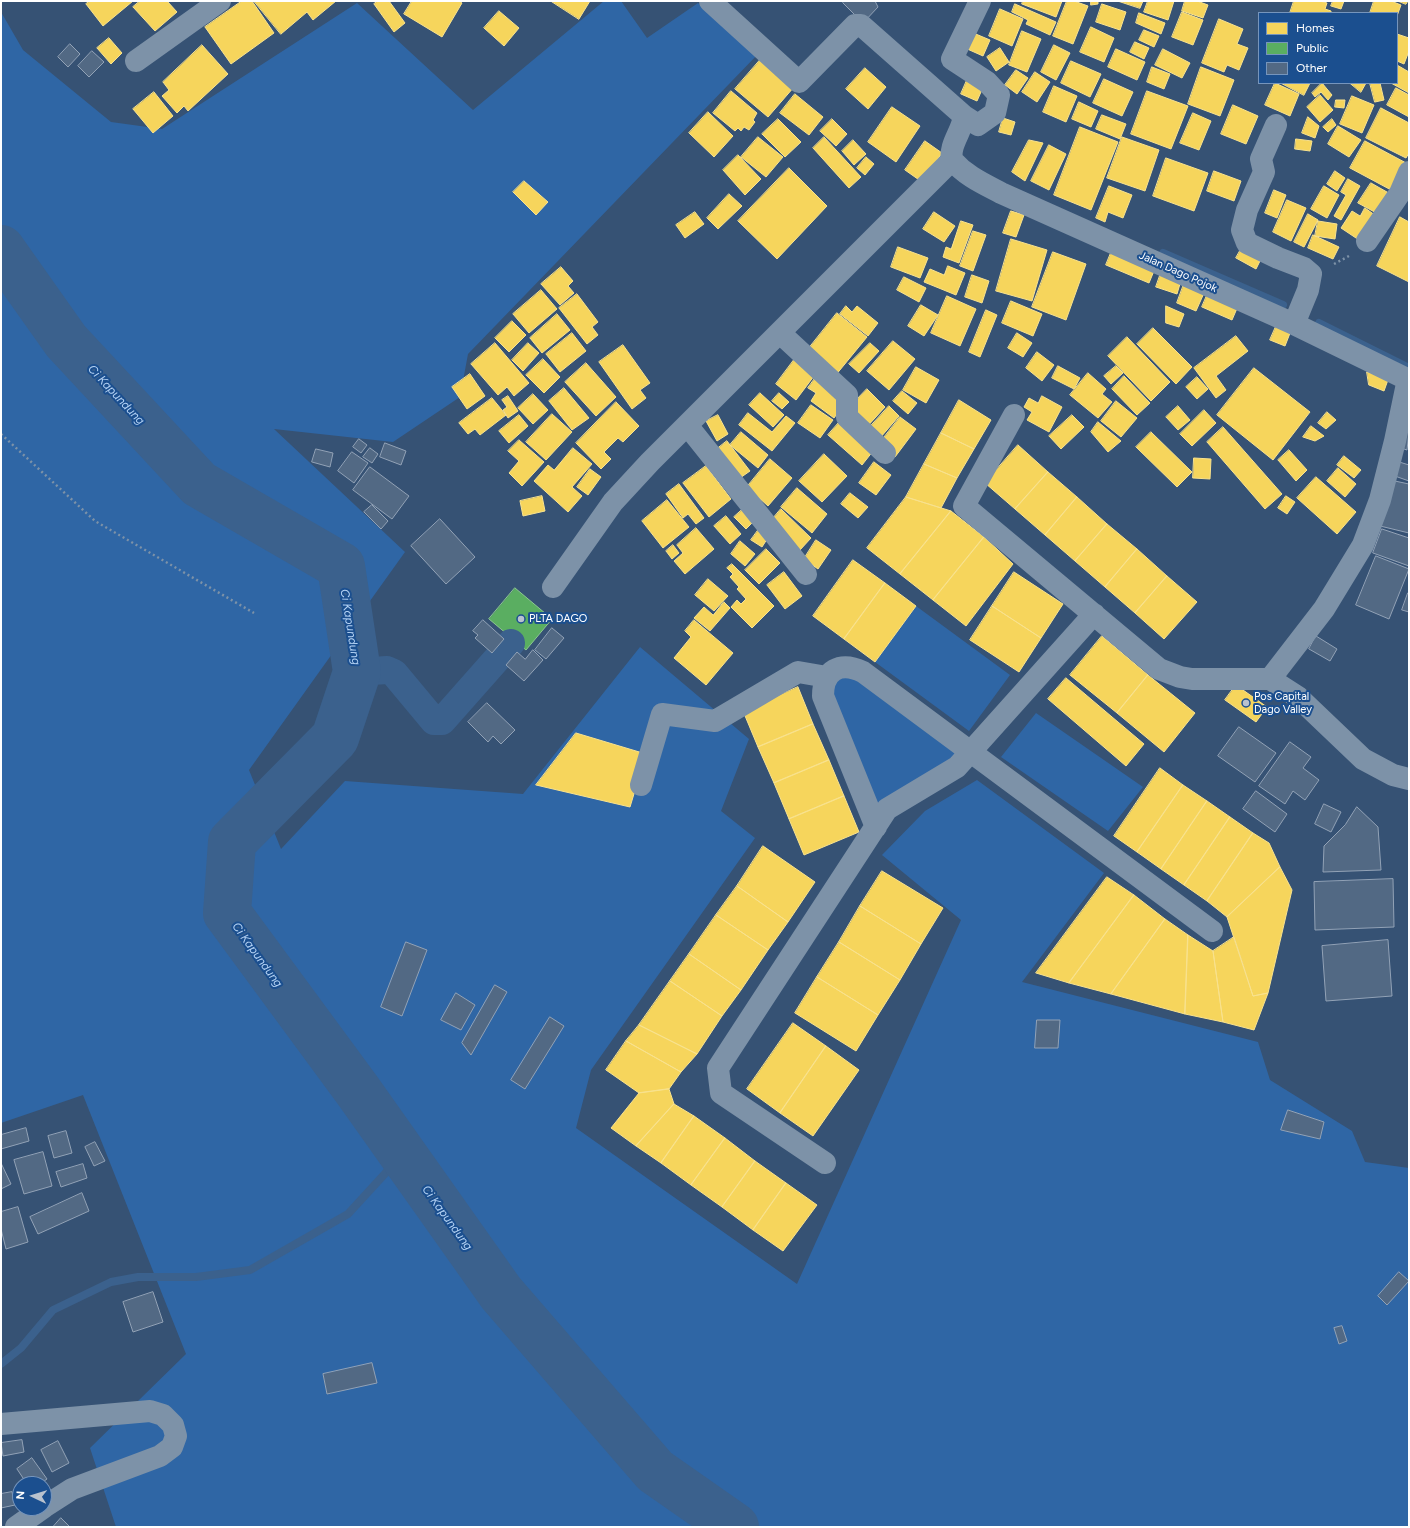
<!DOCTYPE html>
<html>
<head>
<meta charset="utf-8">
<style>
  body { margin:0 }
  #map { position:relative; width:1410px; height:1528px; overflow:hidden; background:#365274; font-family:Figtree,sans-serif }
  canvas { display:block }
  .frame { position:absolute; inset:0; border:2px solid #fff; pointer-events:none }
  .legend { position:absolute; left:1258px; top:12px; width:140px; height:72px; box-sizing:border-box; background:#1b4f8f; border:1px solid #7695bc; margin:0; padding:5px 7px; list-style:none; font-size:12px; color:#fff }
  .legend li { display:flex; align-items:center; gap:8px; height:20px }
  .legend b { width:20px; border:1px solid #7695bc }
  .north { position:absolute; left:12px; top:1476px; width:40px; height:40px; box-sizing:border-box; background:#1b4f8f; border:1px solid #7695bc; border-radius:50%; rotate:274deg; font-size:11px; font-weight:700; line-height:16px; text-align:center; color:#fff }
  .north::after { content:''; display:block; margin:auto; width:14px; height:18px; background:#b9c2ce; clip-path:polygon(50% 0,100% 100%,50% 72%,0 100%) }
</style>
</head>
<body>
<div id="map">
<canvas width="1410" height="1528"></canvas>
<div class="frame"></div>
<ul class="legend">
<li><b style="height:11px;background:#f6d55c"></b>Homes</li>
<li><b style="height:11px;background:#5aae61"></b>Public</li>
<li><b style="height:11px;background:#526984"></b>Other</li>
</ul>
<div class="north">N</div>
</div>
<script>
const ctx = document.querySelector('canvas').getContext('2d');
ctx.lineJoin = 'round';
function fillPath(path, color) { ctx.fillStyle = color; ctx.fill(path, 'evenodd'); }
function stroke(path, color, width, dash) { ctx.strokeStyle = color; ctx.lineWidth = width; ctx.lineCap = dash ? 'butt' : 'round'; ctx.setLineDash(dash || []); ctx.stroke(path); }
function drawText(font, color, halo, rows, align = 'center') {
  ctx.font = font + ' Figtree,sans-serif'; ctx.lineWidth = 4; ctx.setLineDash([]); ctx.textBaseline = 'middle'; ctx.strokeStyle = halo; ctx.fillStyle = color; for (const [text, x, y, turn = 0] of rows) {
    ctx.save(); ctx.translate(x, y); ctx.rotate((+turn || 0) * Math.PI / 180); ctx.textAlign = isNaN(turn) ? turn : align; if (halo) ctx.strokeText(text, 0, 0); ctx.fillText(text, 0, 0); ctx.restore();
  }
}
fillPath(new Path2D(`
  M604 1H621L647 38 698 3 759 53 468 354 460 397 393 442 274 429 405 552 249 770 281 849 345 781 523 794 640 647 749 739 721 811 755 838 591 1070 576 1128 797 1284 961 920 882 855 925 811 977 780 1104 873 1022 982 1258 1042 1270 1080 1352 1131 1365 1162 1409 1168V1527H116L90 1448 186 1354 83 1095 1 1123V12L23 50 111 122 162 129 357 3 473 110Z
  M916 606 1010 675 969 731 875 662Z
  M844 671 966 752 877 818 827 687Z
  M1036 713 1143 787 1108 831 1001 757Z`), '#2f66a5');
const homes = new Path2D(`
  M90 1H133L103 26 86 4Z
  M140 1H167L177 12 155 31 133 7Z
  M242 1H252L274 33 231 64 205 27Z
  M254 1H336L313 20 307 12 281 34Z
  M378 1H389L405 23 394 32 374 4Z
  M412 1H459L462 3 442 37 404 14Z
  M551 1H590L579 19Z
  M1023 1H1062L1056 17 1022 4Z
  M1067 1H1074L1088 6 1073 44 1053 36Z
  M1091 1H1098V4L1091 5Z
  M1118 1H1143L1140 8Z
  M1148 1H1174L1168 20 1144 12Z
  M1185 1H1197L1208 5 1203 18 1182 11Z
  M1294 1H1320L1327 3 1325 9 1331 11V13H1290Z
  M1333 1H1344L1341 9 1331 6Z
  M1374 1H1391L1401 5 1397 16V13H1370Z
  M1398 1H1408L1406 4Z
  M1015 4 1056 22 1050 35 1026 24 1028 20 1012 12Z
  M1102 4 1126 12 1120 30 1096 22Z
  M1000 9 1023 19 1012 46 989 36Z
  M499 11 519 28 504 46 484 28Z
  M1182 12 1203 20 1193 45 1172 37Z
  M1139 13 1165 23 1161 34 1136 23Z
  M1219 19 1243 29 1237 44 1248 48 1239 70 1227 65 1224 72 1202 63Z
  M1091 27 1114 38 1104 62 1080 52Z
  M1144 30 1159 36 1154 47 1139 40Z
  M1022 31 1041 39 1027 72 1009 65Z
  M971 32 990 40 983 56 965 48Z
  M1397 34 1409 38V51L1404 64 1397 61Z
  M109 38 122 53 111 64 97 48Z
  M1135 42 1149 48 1144 59 1130 52Z
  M202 45 228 74 188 111 184 106 177 113 162 96 169 90 163 82Z
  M1054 45 1070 53 1056 80 1041 72Z
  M1000 48 1009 62 996 71 987 57Z
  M1116 49 1145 62 1137 80 1108 67Z
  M1163 49 1190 63 1182 78 1155 65Z
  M761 59 794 87 768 117 735 89Z
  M1071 61 1101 74 1090 97 1061 83Z
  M1397 65 1409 72V93L1391 83H1397Z
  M1152 67 1170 74 1164 89 1147 82Z
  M1201 67 1234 80 1220 116 1188 104Z
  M865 68 886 87 868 109 846 89Z
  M1016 70 1028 78 1017 94 1005 85Z
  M1035 72 1050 82 1037 102 1022 92Z
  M968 78 984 85 977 101 961 94Z
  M1104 79 1133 92 1122 116 1093 103Z
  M1275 83 1299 94 1290 116 1265 105Z
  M1281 83H1310L1304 95Z
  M1322 83 1332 95 1328 100 1321 92 1315 97 1312 93Z
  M1350 83H1366L1361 92Z
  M1370 83H1380L1384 100 1375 102Z
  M1054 86 1077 96 1066 122 1043 112Z
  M1396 88 1409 95V117L1387 105Z
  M731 91 757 113 753 120 755 122 749 130 744 127 741 131 738 128 735 131 713 113Z
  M1147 91 1188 106 1171 149 1131 134Z
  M154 92 173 116 153 133 133 109Z
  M795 94 823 117 809 135 780 113Z
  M1320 95 1333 110 1320 122 1307 107Z
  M1352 96 1374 105 1362 133 1340 124Z
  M1336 100H1345L1344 108 1335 107Z
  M1079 102 1098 111 1091 127 1072 119Z
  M1233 105 1258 116 1246 144 1221 134Z
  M892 107 920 126 896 162 868 142Z
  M1381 108 1409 123V153L1406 158 1366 138Z
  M708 112 733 136 714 157 689 133Z
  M1193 113 1211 121 1199 150 1180 143Z
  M1102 115 1126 124 1120 139 1096 129Z
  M1308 117 1319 126 1315 138 1302 133Z
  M1003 118 1015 122 1011 135 999 132Z
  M778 119 801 142 785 157 762 134Z
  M832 119 847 134 836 146 820 131Z
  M1332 119 1336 125 1328 132 1323 127Z
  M1338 126 1361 140 1349 157 1328 144Z
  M1080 127 1118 142 1091 210 1054 195Z
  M758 137 783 157 766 177 741 157Z
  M824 137 861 177 849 188 813 148Z
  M1122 137 1159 150 1145 191 1107 178Z
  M1296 139 1312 141 1310 151 1295 149Z
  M853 140 866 154 854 165 842 151Z
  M1029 140 1043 143 1025 181 1012 172Z
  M925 141 942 153 922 182 905 170Z
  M1365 141 1408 164 1393 191 1350 168Z
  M1049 145 1066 154 1049 190 1031 181Z
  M738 155 761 179 745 195 723 170Z
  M866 157 874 164 865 175 857 168Z
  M1166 158 1208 173 1194 211 1153 196Z
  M789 168 827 206 777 259 738 221Z
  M1214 171 1241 181 1234 201 1207 191Z
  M1335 171 1345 178 1337 191 1327 184Z
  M1348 179 1360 186 1341 220 1334 216 1346 195 1341 192Z
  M524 181 548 202 536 215 513 192Z
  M1371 183 1394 196 1382 216 1358 203Z
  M1109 186 1132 195 1123 218 1108 212 1105 222 1096 218Z
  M1324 186 1339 195 1327 218 1311 209Z
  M1274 190 1286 195 1277 218 1265 213Z
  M729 194 742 206 718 229 707 218Z
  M1287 200 1306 208 1291 241 1273 232Z
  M1365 208 1379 218 1362 242 1341 228 1352 211 1360 216Z
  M1011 211 1024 215 1016 237 1003 233Z
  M695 212 704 224 685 238 676 225Z
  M934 212 955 226 944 242 923 229Z
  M1308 214 1318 220 1304 247 1294 242Z
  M1400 217 1409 222V282L1377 266Z
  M961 221 973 225 959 263 943 257 946 247 951 249Z
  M1318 221 1337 224 1335 239 1315 236Z
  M973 231 986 235 973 271 960 266Z
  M1313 235 1339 247 1333 259 1308 248Z
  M1011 239 1047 250 1032 301 996 291Z
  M1244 244 1263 255 1256 269 1236 258Z
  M898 247 928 258 920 278 891 267Z
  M1113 248 1156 266 1149 283 1106 265Z
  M1053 252 1086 264 1066 320 1032 307Z
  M948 266 965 273 956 295 924 282 930 269 944 275Z
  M561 267 573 281 568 286 574 293 560 305 541 284Z
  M1162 270 1182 277 1177 294 1156 287Z
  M972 275 989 281 982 303 965 297Z
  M904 277 926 288 919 302 897 290Z
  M1184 284 1204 293 1196 311 1177 303Z
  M541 290 557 309 529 333 513 314Z
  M1208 293 1238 306 1232 320 1202 307Z
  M577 294 598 322 592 327 598 335 587 344 559 308Z
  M947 296 976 309 960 346 931 333Z
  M1011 301 1042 314 1033 336 1002 323Z
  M921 305 938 315 924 336 908 326Z
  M846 306 852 312 857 306 878 323 868 336 840 314Z
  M1166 306 1184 314 1179 327 1166 323Z
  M986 310 997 315 980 357 969 352Z
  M837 313 867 337 835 376 806 352Z
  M557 314 570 330 542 353 530 338Z
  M512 321 526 335 509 352 495 338Z
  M1278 322 1292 328 1285 346 1270 340Z
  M1153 328 1192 367 1176 384 1137 344Z
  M572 333 586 351 560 372 546 354Z
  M1017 333 1032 343 1023 357 1008 348Z
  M1236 336 1248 351 1216 376 1226 390 1216 398 1194 368Z
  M1127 337 1170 382 1151 401 1108 356Z
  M893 341 915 359 889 390 867 371Z
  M495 343 529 383 514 396 507 387 498 395 471 364Z
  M528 343 539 353 523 371 512 360Z
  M870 343 879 351 859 373 849 364Z
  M623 345 650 383 640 390 646 398 632 409 599 362Z
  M1037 352 1054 365 1042 381 1026 368Z
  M797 356 817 372 796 400 776 384Z
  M543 359 560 377 544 393 526 375Z
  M586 363 616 397 596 416 565 382Z
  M1058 366 1080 378 1074 389 1052 378Z
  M1116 366 1123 373 1111 384 1104 376Z
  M916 367 939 380 926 403 903 390Z
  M1254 368 1310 412 1273 460 1217 415Z
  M1367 372 1389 377 1384 391 1369 385Z
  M1088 373 1106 389 1102 394 1112 402 1098 418 1070 395Z
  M470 374 485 396 467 409 452 387Z
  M1124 376 1150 403 1137 415 1112 389Z
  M816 377 847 400 834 418 811 401 816 393 808 388Z
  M1197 377 1208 389 1197 399 1186 387Z
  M564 388 589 418 572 430 549 401Z
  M867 389 885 407 865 429 846 411Z
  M902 391 917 403 908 414 893 401Z
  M760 393 784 415 773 427 749 405Z
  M779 393 789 402 782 409 772 401Z
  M533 394 548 410 533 424 518 408Z
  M508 396 518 411 508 418 503 410 507 407 502 400Z
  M1042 396 1062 407 1049 432 1027 420 1032 412 1024 407 1029 398 1038 403Z
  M492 398 506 415 480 435 475 429 468 434 459 423Z
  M959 400 991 420 974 449 941 433Z
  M1116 401 1137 418 1121 437 1101 421Z
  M616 402 639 426 623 442 618 438 604 452 611 459 601 469 576 443Z
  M811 405 833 420 820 438 798 423Z
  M889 406 899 416 880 438 869 428Z
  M1178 406 1190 420 1178 430 1166 417Z
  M1204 410 1216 423 1192 446 1180 434Z
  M1327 412 1336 420 1326 429 1318 423Z
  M748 413 772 432 786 416 795 423 772 451 739 425Z
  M552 414 572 432 546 460 526 442Z
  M519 415 528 426 509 443 499 431Z
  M718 415 728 434 717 441 706 421Z
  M1072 415 1084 427 1061 449 1049 436Z
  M900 417 916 429 895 457 879 444Z
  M843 418 877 446 862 465 828 435Z
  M1098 422 1121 441 1108 452 1091 432Z
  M1311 426 1324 436 1315 441 1303 437Z
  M1223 427 1282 494 1265 509 1207 442Z
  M741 432 768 455 758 468 730 445Z
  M1151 432 1192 472 1177 487 1136 447Z
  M941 433 974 449 957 478 924 464Z
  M519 440 544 462 522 486 509 473 519 461 508 451Z
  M727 441 750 471 740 478 717 449Z
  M1018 445 1048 472 1015 509 985 483Z
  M573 448 592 464 572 487 582 496 568 512 534 481 548 465 554 470Z
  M1289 450 1307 470 1296 481 1278 460Z
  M824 454 847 476 822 502 799 481Z
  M1344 456 1361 470 1354 478 1337 465Z
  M1194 458 1211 459 1210 479 1193 478Z
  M770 459 792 478 768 506 747 487Z
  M874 462 891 475 876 495 859 483Z
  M924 464 957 478 941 508 906 497Z
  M706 466 731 499 709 517 683 483Z
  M1338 468 1356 484 1345 497 1327 481Z
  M590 469 601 477 588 495 577 487Z
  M1048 472 1077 497 1045 535 1015 509Z
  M1316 477 1356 512 1337 534 1297 498Z
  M679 484 704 518 696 524 688 514 683 518 666 494Z
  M797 488 827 514 812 533 781 507Z
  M850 493 868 507 858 518 841 504Z
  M542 496 545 511 523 516 520 501Z
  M1286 496 1295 502 1287 514 1278 508Z
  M906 497 951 511 900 574 867 548Z
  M1077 497 1107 524 1075 561 1045 535Z
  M667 500 689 527 663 548 642 521Z
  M743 509 754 521 746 529 734 517Z
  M781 509 811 538 800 550 770 522Z
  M951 511 984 537 933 600 900 574Z
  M726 516 741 534 730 544 714 526Z
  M1107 524 1137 549 1105 587 1075 561Z
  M696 528 714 549 685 574 674 561 683 553 677 545Z
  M759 529 769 536 762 547 751 540Z
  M984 537 1013 564 966 626 933 600Z
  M816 540 831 550 818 569 804 559Z
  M740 541 755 554 745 566 731 554Z
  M673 545 679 553 672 559 666 551Z
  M766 549 780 563 759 584 745 570Z
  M1137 549 1167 576 1135 613 1105 587Z
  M853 560 885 583 844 639 813 616Z
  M732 564 774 606 752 628 731 607 737 600 741 604 746 599 737 589 739 587 730 577 733 574 727 568Z
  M784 572 802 596 785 609 767 585Z
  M1014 572 1063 604 1041 638 992 606Z
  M1167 576 1197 602 1164 639 1135 613Z
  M708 579 728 596 714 611 695 595Z
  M885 583 916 606 875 662 844 639Z
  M724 602 730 608 710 631 694 618 704 607 713 615Z
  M992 606 1041 638 1019 672 970 640Z
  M694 620 733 653 706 685 674 658 691 637 685 631Z
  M1102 636 1148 675 1117 713 1070 675Z
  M1148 675 1195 713 1164 752 1117 713Z
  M1066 678 1144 744 1126 766 1048 699Z
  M1236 685 1267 707 1256 722 1225 700Z
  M798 687 813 724 758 747 743 711Z
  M813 724 829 760 774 783 758 747Z
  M576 733 646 754 630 807 536 785Z
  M829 760 844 796 789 819 774 783Z
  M1160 768 1183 785 1137 852 1114 836Z
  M1183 785 1207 801 1161 869 1137 852Z
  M844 796 859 832 804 855 789 819Z
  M1207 801 1230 817 1184 885 1161 869Z
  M1230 817 1253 833 1207 901 1184 885Z
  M1253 833 1269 843 1280 867 1227 917 1207 901Z
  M763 846 815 882 788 922 737 886Z
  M1280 867 1292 890 1268 993 1253 996 1227 917Z
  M882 871 943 908 921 944 860 906Z
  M1107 877 1134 895 1069 983 1036 973Z
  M737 886 788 922 768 950 716 915Z
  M1134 895 1165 919 1111 994 1069 983Z
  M860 906 921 944 900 980 839 942Z
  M716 915 768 950 741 990 689 954Z
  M1165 919 1188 935 1185 1014 1111 994Z
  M1188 935 1213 951 1223 1022 1185 1014Z
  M1234 937 1253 996 1268 993 1254 1030 1223 1022 1213 951Z
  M839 942 900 980 878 1015 817 977Z
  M689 954 741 990 722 1016 670 981Z
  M817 977 878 1015 856 1051 795 1013Z
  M670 981 722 1016 697 1054 639 1025Z
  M793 1023 826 1046 780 1113 747 1089Z
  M639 1025 697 1054 681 1072 626 1041Z
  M626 1041 681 1072 669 1089 639 1093 606 1070Z
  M826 1046 859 1070 813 1136 780 1113Z
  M669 1089 674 1104 636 1146 611 1128 639 1093Z
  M674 1104 694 1116 661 1163 636 1146Z
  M694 1116 725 1138 691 1185 661 1163Z
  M725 1138 755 1161 722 1207 691 1185Z
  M755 1161 786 1183 753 1230 722 1207Z
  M786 1183 817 1205 783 1251 753 1230Z`);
fillPath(homes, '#f6d55c');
stroke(homes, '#f9e28d', 1);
const public = new Path2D(`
  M515 588 552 619 526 650 489 619Z`);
fillPath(public, '#5aae61');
stroke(public, '#8cc690', 1);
stroke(new Path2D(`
  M1163 253 1283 305
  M1319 323 1409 368
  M1 1364 21 1348 53 1310 111 1282 138 1277H196L250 1270 348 1214 403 1154`), '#3b618d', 8);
stroke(new Path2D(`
  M357 672 387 670 394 673 434 721H442L511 643`), '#3b618d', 28);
stroke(new Path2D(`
  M1 249 66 341 199 484 341 566 357 672 335 738 232 842 227 913 358 1091 501 1293 655 1471 735 1527`), '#3b618d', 48);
const building = new Path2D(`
  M844 1H875L878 7 863 23 843 3Z
  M70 44 80 54 68 67 58 57Z
  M92 51 104 62 89 77 78 66Z
  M1402 431 1409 432 1407 450 1398 447Z
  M359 439 367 445 361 453 353 447Z
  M385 443 406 451 401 465 380 457Z
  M370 448 378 454 372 463 363 457Z
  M316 449 333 453 330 467 312 462Z
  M352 452 368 463 354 483 338 471Z
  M1396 461 1409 465V481L1392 475Z
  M370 467 409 496 392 519 353 490Z
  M1390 480 1409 484V533L1380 526Z
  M372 505 388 521 381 529 364 512Z
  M440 519 475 557 446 584 411 546Z
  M1382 529 1409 538V566L1373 553Z
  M1376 556 1409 569 1389 619 1356 605Z
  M1408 593H1409V612L1402 610Z
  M483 620 504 639 492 653 475 638 478 635 473 631Z
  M552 628 564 638 546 659 535 650Z
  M1316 636 1337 649 1330 661 1309 649Z
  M533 650 543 660 524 681 506 665 517 652 525 659Z
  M487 703 515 730 501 744 493 736 488 742 468 722Z
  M1239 727 1276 753 1255 782 1218 756Z
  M1290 742 1311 757 1303 768 1319 780 1305 800 1293 791 1285 804 1259 786Z
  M1256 791 1287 814 1275 832 1243 809Z
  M1324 804 1341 812 1331 832 1315 824Z
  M1357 807 1378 827 1381 870 1323 872 1324 846 1345 825Z
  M1393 879 1394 927 1315 930 1314 882Z
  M1388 940 1392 996 1326 1001 1322 946Z
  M406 942 427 950 402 1016 381 1007Z
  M495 985 507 992 471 1055 462 1043Z
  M456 993 475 1005 461 1030 441 1020Z
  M550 1017 564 1026 525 1089 511 1080Z
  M1037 1020H1060L1058 1048H1035Z
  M1288 1110 1324 1122 1320 1139 1281 1130Z
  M26 1128 29 1141 1 1149V1135Z
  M66 1131 72 1153 54 1158 48 1136Z
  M95 1142 105 1161 94 1166 85 1147Z
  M43 1152 52 1186 24 1194 14 1160Z
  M1 1163 11 1184 1 1189Z
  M83 1164 87 1178 61 1187 56 1172Z
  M82 1193 89 1211 38 1234 30 1217Z
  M18 1207 28 1242 6 1249 1 1229V1212Z
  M1399 1272 1409 1281 1387 1305 1378 1296Z
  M153 1292 163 1322 133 1332 123 1302Z
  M1342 1326 1347 1341 1339 1344 1334 1328Z
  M372 1363 377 1383 327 1394 323 1374Z
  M22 1440 24 1452 3 1456 1 1443Z
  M58 1441 69 1463 52 1472 41 1450Z
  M32 1458 47 1479 40 1484H27L17 1469Z
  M12 1492 15 1505 1 1508V1494Z
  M61 1518 70 1527H53Z`);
fillPath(building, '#526984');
stroke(building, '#92a2b6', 1);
stroke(new Path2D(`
  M1334 264 1349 256
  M1 434 95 521 254 613`), '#7d92a8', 2.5, [2, 3]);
stroke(new Path2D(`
  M710 1 799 82 855 25H861L964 116C962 132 949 144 952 160
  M136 61 220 1
  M964 116 978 125 995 113 999 95 987 82 952 59 980 1
  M1276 125 1261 159 1264 172 1247 210 1242 230 1247 243 1278 258 1304 268 1311 274 1308 290 1294 324
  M952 160C966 176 982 183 1001 193L1294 324 1409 380
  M1367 241 1400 193 1409 172
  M780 333 847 395V417L885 453
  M1014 415 964 506 1159 669 1180 677 1192 679H1270L1298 697 1363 759 1393 775 1409 779
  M687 425 806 574
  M553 587 613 502 650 462 952 160
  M1270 679 1324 609 1363 545 1380 500 1395 441 1408 379
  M641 785 662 714 715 721 798 672 827 677
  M876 827 823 696C823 670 840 661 863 672L1212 931
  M825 1163 721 1093 718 1068 887 809 957 767 1094 614
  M1 1424 150 1411 163 1415 173 1425 176 1436 172 1447 160 1456 72 1489 44 1507
  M16 1527 43 1508`), '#7d92a8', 22);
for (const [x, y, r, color] of [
  [521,619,4,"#b9c2ce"],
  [1246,703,4,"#b9c2ce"]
]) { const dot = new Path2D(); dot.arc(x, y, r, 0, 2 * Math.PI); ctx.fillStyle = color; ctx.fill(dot); stroke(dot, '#1b4f8f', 1.5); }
drawText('11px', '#fff', '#1b4f8f', [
  ["Jalan Dago Pojok",1178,272,24]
]);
drawText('11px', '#fff', '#1b4f8f', [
  ["PLTA DAGO",529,619],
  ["Pos Capital",1254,697],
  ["Dago Valley",1254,710]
], 'left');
drawText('italic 12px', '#b5d3f5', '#1b4f8f', [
  ["Ci Kapundung",116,395,47],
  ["Ci Kapundung",350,627,81],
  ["Ci Kapundung",257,955,54],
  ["Ci Kapundung",447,1218,54]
]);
</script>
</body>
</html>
